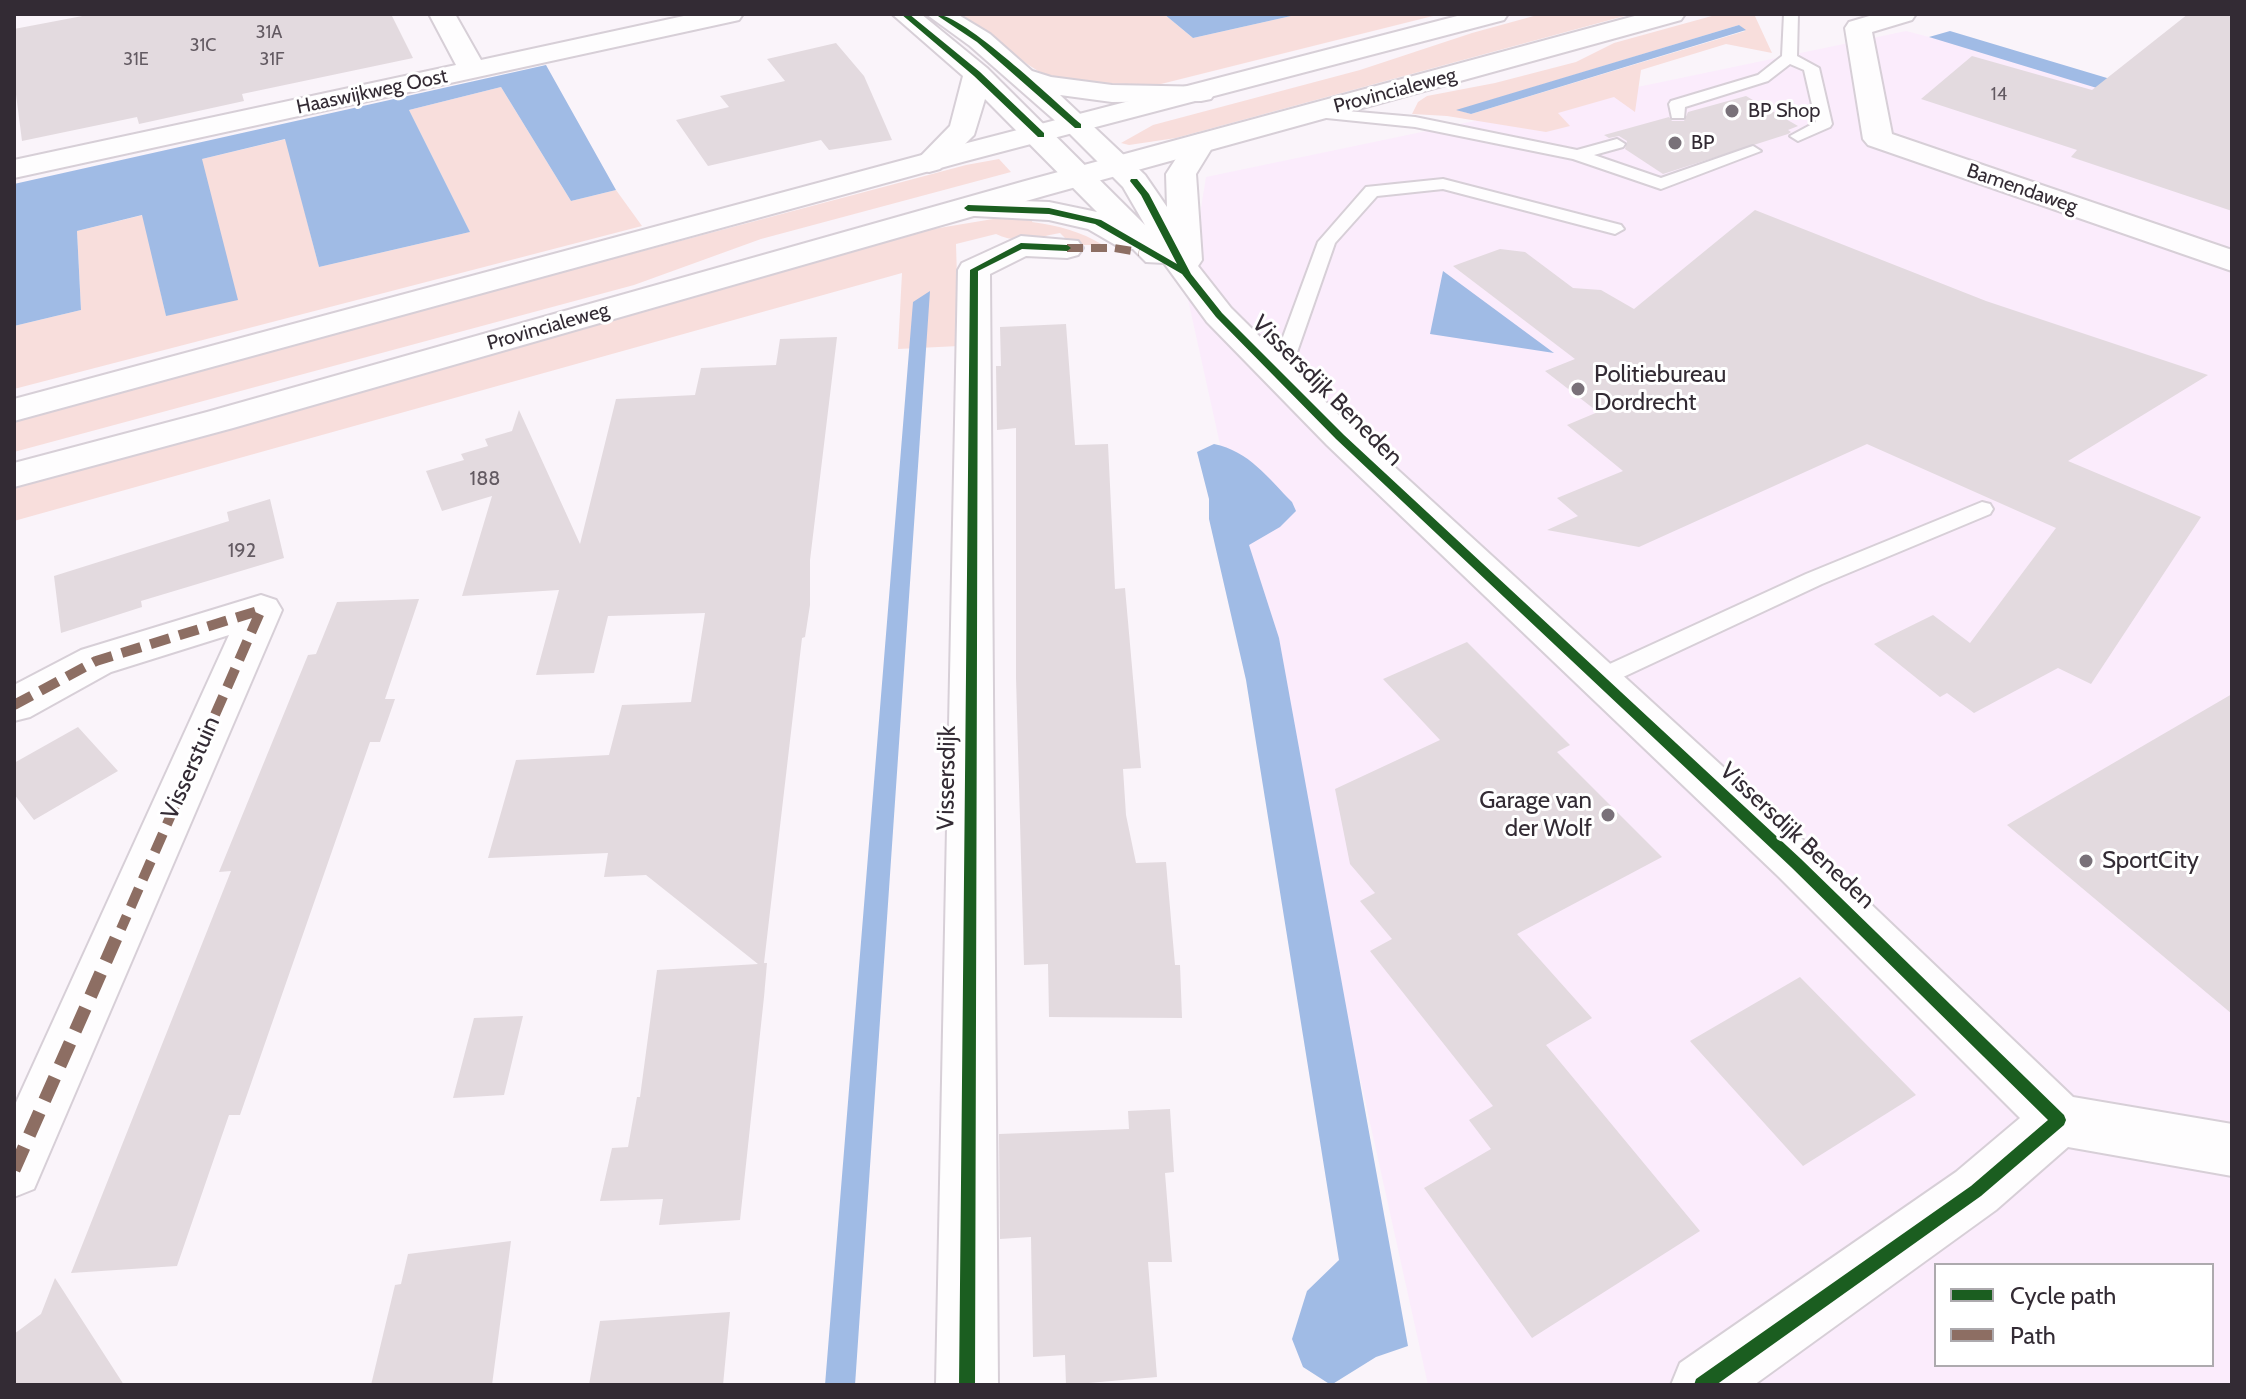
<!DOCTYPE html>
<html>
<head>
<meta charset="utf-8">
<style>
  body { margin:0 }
  #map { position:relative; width:2246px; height:1399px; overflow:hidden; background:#faf4fa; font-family:Cabin,sans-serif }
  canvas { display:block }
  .frame { position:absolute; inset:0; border:16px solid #332b34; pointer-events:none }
  .legend { position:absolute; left:1934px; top:1263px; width:280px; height:104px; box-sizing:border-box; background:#fff; border:2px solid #adaaae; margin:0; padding:10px 14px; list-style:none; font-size:24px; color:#332b34 }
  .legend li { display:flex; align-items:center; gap:16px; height:40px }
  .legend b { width:40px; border:2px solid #adaaae }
</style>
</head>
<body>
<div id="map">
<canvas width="2246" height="1399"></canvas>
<div class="frame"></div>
<ul class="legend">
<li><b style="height:10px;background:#1b5e20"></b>Cycle path</li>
<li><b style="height:10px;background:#8d6e63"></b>Path</li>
</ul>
</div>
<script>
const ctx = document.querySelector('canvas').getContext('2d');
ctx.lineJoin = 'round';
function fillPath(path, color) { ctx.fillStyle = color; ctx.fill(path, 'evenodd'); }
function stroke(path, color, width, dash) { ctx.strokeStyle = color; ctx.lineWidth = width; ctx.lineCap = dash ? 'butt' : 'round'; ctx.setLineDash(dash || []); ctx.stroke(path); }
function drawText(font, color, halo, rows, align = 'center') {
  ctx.font = font + ' Cabin,sans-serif'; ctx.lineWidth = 6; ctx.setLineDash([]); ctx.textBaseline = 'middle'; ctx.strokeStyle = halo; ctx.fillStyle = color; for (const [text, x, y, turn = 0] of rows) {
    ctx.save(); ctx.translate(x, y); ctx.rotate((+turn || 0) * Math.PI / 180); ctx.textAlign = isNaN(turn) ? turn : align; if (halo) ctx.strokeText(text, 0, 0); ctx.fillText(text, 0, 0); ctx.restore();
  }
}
fillPath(new Path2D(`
  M1906 31 2056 70 2232 123V1385H1428L1187 295 1206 177ZM1936 1265H2212V1365H1936Z`), '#fbecfc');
fillPath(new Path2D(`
  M958 14H1164L1193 38 1300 14H1441L1153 86C1125 88 1092 91 1065 83 1028 72 992 34 958 14Z
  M1541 14H1632L1176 138 1129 145 1121 143 1153 125 1360 70 1472 33Z
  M1719 14H1754L1772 53 1726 44 1641 70 1635 112 1614 97 1558 113 1570 126 1546 132 1447 116 1412 114 1418 102 1427 96 1495 83 1576 62 1614 43ZM1739 25 1745 31 1471 114 1458 110Z
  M501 87 571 201 616 190 642 226 14 389V326L81 310 77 231 143 215 166 316 202 159 286 139 319 267 470 232 409 110Z
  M999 159 1011 172 761 239 634 285 14 452V418L966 165Z
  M1011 216H1034L1032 222C1059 226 1080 231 1103 245H1072L1060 233C1038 237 1017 245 996 234L956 244 959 346 898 349 902 273 14 521V478L646 302 927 230Z`), '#f8dedc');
fillPath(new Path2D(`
  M1164 14H1300L1193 38Z
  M1739 25 1746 30 1471 114 1456 110Z
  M1950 31 2107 78 2166 109 1929 37Z
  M546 65 616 190 571 201 501 87 409 110 470 232 319 267 285 139 202 159 238 300 166 316 142 215 77 231 81 310 14 326V184Z
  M1443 271 1554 353 1430 334Z
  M930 291 855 1385H825L913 302Z
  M1214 444C1249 451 1268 478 1292 502L1296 511 1280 527 1249 545 1279 638 1408 1346 1376 1357 1331 1385 1303 1367 1292 1339 1307 1291 1339 1260 1246 680 1209 519V499L1197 452Z`), '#a0bbe5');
fillPath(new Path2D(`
  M93 14H391L413 58 242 94 244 101 139 124 137 117 22 141 14 79V29Z
  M2188 14H2232V211L2071 157 2077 150 1921 99 1972 56 2092 90Z
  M836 43 864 76 892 140 829 150 821 140 708 166 676 120 729 107 720 96 785 81 767 59Z
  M1746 96 1798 126 1788 130 1791 132 1788 134 1663 174 1625 149 1627 141 1619 136 1609 138 1604 135 1669 117 1672 121H1684L1688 112Z
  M1755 210 1986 301 2208 375 2068 461 2201 517 2091 684 2058 668 1974 713 1947 693 1940 697 1874 644 1933 615 1970 643 2056 528 1867 444 1639 547 1547 530 1578 516 1557 498 1623 471 1567 425 1598 412 1545 371 1575 359 1453 266 1500 249 1525 252 1573 288 1601 290 1634 309Z
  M1066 324 1075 445 1108 444 1115 589 1125 588 1141 768 1123 769 1126 815 1136 863 1166 862 1175 965H1180L1182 1018 1049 1017 1048 964 1024 965 1016 678V428L997 430 996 366H1001L1000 327Z
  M837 337 810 560V605L805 637 802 638 764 963H767L764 997 740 1220 659 1225 663 1199 600 1201 612 1148 628 1147 637 1097H640L657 970 758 964 646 875 604 877 608 853 488 858 516 760 609 755 622 705 691 702 705 613 608 616 594 673 536 675 559 590 462 596 492 496 442 511 426 471 464 460 461 454 488 446 485 439 512 431 519 410 580 544 616 399 695 395 701 368 776 365 780 339Z
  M270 499 284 558 141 601 142 607 61 633 54 576 229 521 227 512Z
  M419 599 385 699H395L380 742H370L240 1115H229L177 1266 71 1273 231 871 219 872 308 655 316 654 337 602Z
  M1467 642 1570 745 1557 752 1662 857 1517 934 1592 1018 1546 1045 1700 1231 1532 1338 1424 1188 1491 1149 1469 1120 1493 1106 1370 951 1392 939 1360 901 1375 893 1350 864 1335 789 1440 740 1383 679Z
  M2232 694V1014L2007 825Z
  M78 727 118 771 34 820 14 794V763Z
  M1800 977 1916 1095 1803 1166 1690 1041Z
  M523 1016 504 1095 453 1098 474 1018Z
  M1170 1109 1174 1172 1165 1173 1172 1262H1148L1157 1377 1066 1385 1065 1355 1033 1357 1031 1237 1000 1239 999 1134 1129 1129 1128 1111Z
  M511 1241 492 1385H371L395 1285 401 1284 408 1254Z
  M55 1278 124 1385H14V1334L41 1314Z
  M730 1312 723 1385H589L600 1321Z`), '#e3dadf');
const lane = new Path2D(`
  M1784 14H1798L1797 56 1819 68 1832 124 1830 127 1798 141 1790 136 1816 122 1804 70 1790 64 1768 81 1685 107 1684 118H1672L1669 104 1671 101 1758 75 1782 56Z
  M1313 108 1415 117 1577 150 1617 139 1625 144 1623 147 1594 155 1661 178 1747 148 1753 146 1761 151 1661 189 1573 159 1415 127 1307 116 1305 113Z
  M1443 179 1621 225 1624 229 1615 234 1443 189 1377 196 1335 243 1289 375 1279 381 1272 379 1269 375 1318 242 1366 187Z
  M1982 502 1990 504 1993 509 1990 514 1822 584 1606 685 1598 688 1590 685 1586 679 1590 673 1806 574Z`);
const street = new Path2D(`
  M429 14H455L481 60 693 14H743L739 20 730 22 14 178V160L456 65Z
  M892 14H921L987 68 1145 225 1123 187 1068 132 970 46 926 14H957L990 34 1032 71 1051 77 1112 85 1211 87 1215 93 1211 99 1201 101 1112 102 1060 95 1145 175 1167 207 1166 174 1190 137 1200 134 1210 137 1215 143 1196 174 1202 260 1198 266 1231 308 1353 429 1813 849 2073 1097 2232 1124V1176L2068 1147 1996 1210 1754 1385H1671L1680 1363 1956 1172 2020 1118 1779 877 1327 445 1207 322 1164 263 1146 262 1133 249 1119 247 1088 229 1049 220 957 215 952 208 957 201 968 199 1049 202 1097 212 985 99 974 135 940 169 929 172 918 169 914 163 950 126 963 76Z
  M1876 14H1916L1912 20 1872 32 1892 134 2232 250V271L1868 145 1863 139 1845 28 1849 22Z
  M1021 236 1078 241 1083 248 1078 255 1067 258 1026 256 990 274 998 1385H936L958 270 962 263Z
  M261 595 276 600 282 610 34 1189 14 1197V1107L229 635 111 672 30 717 14 721V685L81 650Z`);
const secondary = new Path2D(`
  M1465 14H1508L1504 20 966 161 14 421V399L948 148Z
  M1642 14H1685L1681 20 1047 195 233 428 14 487V463L207 412 1025 181Z`);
stroke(lane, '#d7cfd7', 4);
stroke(street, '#d7cfd7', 4);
stroke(secondary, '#d7cfd7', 4);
fillPath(lane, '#fefdfe');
fillPath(street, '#fefdfe');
fillPath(secondary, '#fefdfe');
stroke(new Path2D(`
  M1067 248H1114L1139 252`), '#8d6e63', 8, [16, 8]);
stroke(new Path2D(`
  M14 705 96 661 261 610 121 929`), '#8d6e63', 10, [20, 10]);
stroke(new Path2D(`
  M14 1170 121 927`), '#8d6e63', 13, [25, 13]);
fillPath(new Path2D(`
  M901 14H909L980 72 1044 133V137H1038L974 76Z
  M935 14C964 14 1055 102 1081 124V128H1075L977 42Z
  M1131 179H1137L1149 194 1191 274 1222 313 1344 435 1801 859 2064 1115 2066 1120 2064 1125 1981 1196 1716 1385H1694L1696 1379 1971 1186 2048 1120 1791 867 1336 439 1216 317 1182 274 1095 224 1049 214 968 211 964 208 968 205 1049 208 1101 220 1177 264 1141 195 1130 181Z
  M1021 243 1067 245 1071 248 1067 251 1022 249 978 271 975 1385H959L970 270Z`), '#1b5e20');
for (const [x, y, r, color] of [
  [1732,111,8,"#797179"],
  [1675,143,8,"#797179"],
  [1578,389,8,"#797179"],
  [1608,815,8,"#797179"],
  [2086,861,8,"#797179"]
]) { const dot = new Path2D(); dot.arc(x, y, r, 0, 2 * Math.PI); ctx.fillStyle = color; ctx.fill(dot); stroke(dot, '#fff', 3); }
drawText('18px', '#635a62', null, [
  ["31A",269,33],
  ["31C",203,46],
  ["31E",136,60],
  ["31F",272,60],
  ["14",1999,95]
]);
drawText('20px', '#332b34', '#fff', [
  ["Provincialeweg",1395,91,-15],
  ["Haaswijkweg Oost",372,92,-12],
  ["Bamendaweg",2022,189,19],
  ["Provincialeweg",548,327,-16]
]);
drawText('20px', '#332b34', '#fff', [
  ["BP Shop",1748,111],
  ["BP",1691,143]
], 'left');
drawText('20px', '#635a62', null, [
  ["188",485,479],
  ["192",242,551]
]);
drawText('24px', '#332b34', '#fff', [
  ["Politiebureau",1594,375],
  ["Dordrecht",1594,403],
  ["Garage van",1592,801,"right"],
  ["der Wolf",1592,829,"right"],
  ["SportCity",2102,861]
], 'left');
drawText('24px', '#332b34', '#fff', [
  ["Vissersdijk Beneden",1327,391,45],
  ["Visserstuin",191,768,-66],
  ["Vissersdijk",947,778,-89],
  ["Vissersdijk Beneden",1797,836,43]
]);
</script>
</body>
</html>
